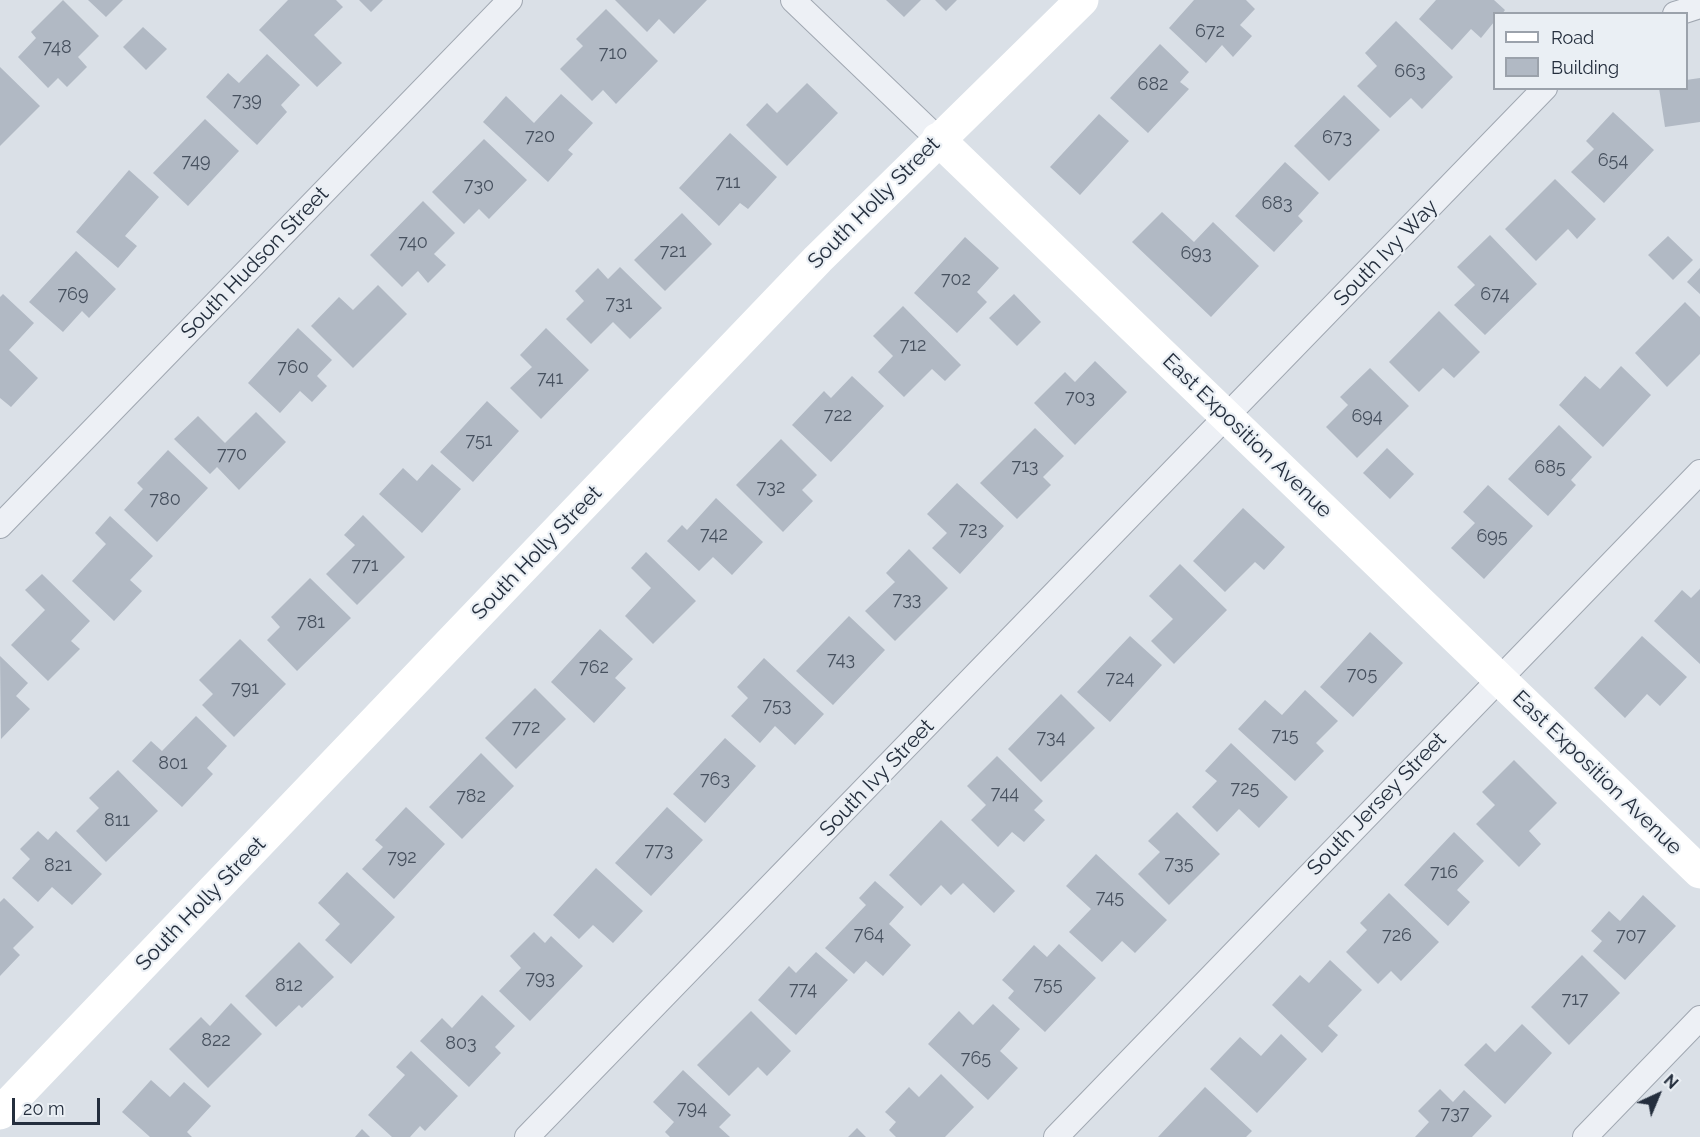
<!DOCTYPE html>
<html>
<head>
<meta charset="utf-8">
<style>
  body { margin:0 }
  #map { position:relative; width:1700px; height:1137px; overflow:hidden; background:#dae0e7; font-family:Raleway,sans-serif }
  canvas { display:block }
  .legend { position:absolute; left:1493px; top:12px; width:195px; height:78px; box-sizing:border-box; background:#eaeff4; border:2px solid #9ba2ab; margin:0; padding:8px 10px; list-style:none; font-size:18px; color:#242e3d }
  .legend li { display:flex; align-items:center; gap:12px; height:30px }
  .legend b { width:30px; border:2px solid #9ba2ab }
  .north { position:absolute; left:1628px; top:1065px; width:60px; height:60px; -webkit-text-stroke:4px #eaeff4; paint-order:stroke; rotate:44deg; font-size:16px; font-weight:700; line-height:24px; text-align:center; color:#242e3d }
  .north::after { content:''; display:block; margin:auto; width:21px; height:27px; background:#242e3d; clip-path:polygon(50% 0,100% 100%,50% 72%,0 100%) }
  .scale { position:absolute; left:12px; top:1098px; width:88px; height:27px; box-sizing:border-box; border:3px solid #242e3d; border-top:0; padding-left:8px; font-size:18px; line-height:21px; white-space:nowrap; color:#242e3d; -webkit-text-stroke:4px #eaeff4; paint-order:stroke }
</style>
</head>
<body>
<div id="map">
<canvas width="1700" height="1137"></canvas>
<ul class="legend">
<li><b style="height:8px;background:#fff"></b>Road</li>
<li><b style="height:16px;background:#b1b9c4"></b>Building</li>
</ul>
<div class="north">N</div>
<div class="scale">20 m</div>
</div>
<script>
const ctx = document.querySelector('canvas').getContext('2d');
ctx.lineJoin = 'round';
function fillPath(path, color) { ctx.fillStyle = color; ctx.fill(path, 'evenodd'); }
function stroke(path, color, width, dash) { ctx.strokeStyle = color; ctx.lineWidth = width; ctx.lineCap = dash ? 'butt' : 'round'; ctx.setLineDash(dash || []); ctx.stroke(path); }
function drawText(font, color, halo, rows, align = 'center') {
  ctx.font = font + ' Raleway,sans-serif'; ctx.lineWidth = 4.5; ctx.setLineDash([]); ctx.textBaseline = 'middle'; ctx.strokeStyle = halo; ctx.fillStyle = color; for (const [text, x, y, turn = 0] of rows) {
    ctx.save(); ctx.translate(x, y); ctx.rotate((+turn || 0) * Math.PI / 180); ctx.textAlign = isNaN(turn) ? turn : align; if (halo) ctx.strokeText(text, 0, 0); ctx.fillText(text, 0, 0); ctx.restore();
  }
}
fillPath(new Path2D(`
  M63 0 99 36 78 57 87 67 67 87 58 78 48 88 18 57 36 38 31 32Z
  M88 0H123L106 17Z
  M288 0H336L343 7 314 35 342 63 317 87 259 30Z
  M359 0H383L371 12Z
  M615 0H707L674 34 659 19 647 32Z
  M886 0H921L904 17Z
  M935 0H957L946 11Z
  M1194 0H1246L1255 9 1240 25 1252 36 1233 57 1222 45 1206 63 1169 28Z
  M1436 0H1494L1505 10 1502 14H1494V22L1481 38 1471 29 1452 50 1419 19Z
  M606 9 658 61 616 104 603 90 592 101 560 69 583 46 576 39Z
  M1396 21 1453 77 1422 109 1411 98 1390 118 1357 86 1377 66 1365 53Z
  M143 27 167 49 146 70 123 47Z
  M1160 44 1189 72 1180 82 1189 89 1148 133 1110 98Z
  M267 54 300 85 281 105 287 112 257 145 206 97 228 73 239 83Z
  M0 67 40 106 0 146Z
  M1700 78V122L1665 127 1659 88H1686V80Z
  M807 83 838 113 787 166 746 125 767 103 777 113Z
  M561 94 593 123 568 150 573 154 548 182 483 122 506 96 534 123Z
  M1344 95 1380 130 1329 181 1294 146Z
  M1613 112 1654 150 1604 203 1571 172 1594 149 1586 141Z
  M1099 114 1129 141 1080 195 1050 167Z
  M205 119 239 151 188 206 153 173Z
  M730 133 777 177 748 209 740 203 719 226 679 188Z
  M484 139 527 180 489 219 479 209 464 224 432 192Z
  M1285 162 1319 193 1298 216 1303 221 1274 252 1235 216Z
  M129 170 159 197 125 236 137 246 118 268 76 232Z
  M1555 179 1596 219 1577 239 1568 229 1536 261 1505 229Z
  M423 201 455 233 434 254 446 265 428 283 418 271 402 287 370 255Z
  M1162 212 1194 242 1213 222 1259 266 1211 317 1132 242Z
  M682 213 712 244 665 291 634 260Z
  M1490 235 1537 284 1485 335 1454 305 1475 285 1457 267Z
  M1668 236 1693 260 1673 280 1648 255Z
  M965 237 999 268 977 292 987 302 957 333 914 293Z
  M76 251 116 289 89 318 82 311 63 332 29 302Z
  M620 267 662 308 630 339 613 322 591 344 566 319 584 301 575 291 598 268 608 279Z
  M1700 268V294L1687 282Z
  M378 285 407 314 353 368 311 326 339 297 353 310Z
  M3 294 34 323 9 350 38 378 11 407 0 398V297Z
  M1014 294 1041 322 1017 346 989 318Z
  M1685 302 1700 317V354L1667 387 1635 353Z
  M903 306 961 365 945 381 932 369 904 397 878 372 893 356 873 336Z
  M1439 311 1480 352 1454 378 1443 368 1419 392 1389 362Z
  M298 328 332 360 317 376 327 386 312 402 300 391 280 413 248 383Z
  M546 328 589 370 541 419 510 388 532 367 520 355Z
  M1095 361 1127 392 1075 445 1034 403 1065 372 1075 382Z
  M1621 366 1651 395 1603 447 1559 405 1585 376 1600 389Z
  M1370 368 1409 406 1357 458 1326 427 1348 405 1340 397Z
  M852 376 884 406 831 462 792 425 824 391 831 398Z
  M487 401 519 431 473 482 440 452Z
  M256 412 286 442 239 490 217 467 210 474 174 439 198 416 225 443Z
  M1559 425 1592 457 1571 480 1576 485 1548 516 1508 479Z
  M1035 428 1064 456 1043 477 1051 485 1017 519 980 483Z
  M781 439 817 475 802 490 813 501 783 532 736 485Z
  M1387 448 1414 474 1390 499 1363 473Z
  M168 450 208 488 157 542 124 510 143 489 137 483Z
  M432 464 461 489 422 533 379 494 403 468 417 481Z
  M957 483 1004 526 960 574 932 548 947 533 927 514Z
  M1488 485 1533 526 1484 579 1451 548 1475 523 1463 512Z
  M716 498 763 542 732 575 713 557 699 571 667 541 682 525 687 530Z
  M1243 508 1285 547 1264 570 1255 562 1225 592 1193 561Z
  M363 515 405 557 357 605 326 574 355 545 344 535Z
  M110 516 153 556 130 580 142 591 114 621 72 581 106 544 95 533Z
  M909 549 948 588 895 641 865 611 895 582 886 573Z
  M646 552 696 601 653 644 625 616 651 588 631 568Z
  M1180 564 1227 610 1174 664 1151 641 1173 619 1149 596Z
  M42 574 90 621 71 641 80 649 48 681 11 645 45 610 25 590Z
  M310 578 351 618 297 671 267 640 280 627 271 617Z
  M1700 589V664L1654 621 1682 590 1691 598Z
  M849 616 885 650 833 705 796 671Z
  M600 629 633 659 615 678 626 688 594 723 551 682Z
  M1370 632 1403 663 1353 717 1320 687Z
  M1130 636 1162 665 1110 722 1077 692Z
  M1642 636 1687 677 1660 706 1647 694 1625 718 1594 688Z
  M240 639 286 684 234 737 202 705 213 694 199 680Z
  M0 656 28 683 16 696 30 709 1 739Z
  M764 658 824 714 795 745 775 726 760 743 731 716 748 698 737 687Z
  M535 688 566 719 516 769 485 738Z
  M1305 690 1338 721 1316 743 1324 751 1295 781 1238 729 1265 700 1282 715Z
  M1061 694 1095 728 1041 782 1008 749Z
  M196 716 227 746 207 768 213 774 182 807 132 761 151 741 162 751Z
  M725 738 756 766 705 823 673 794Z
  M1231 743 1288 797 1259 828 1239 809 1217 832 1192 807 1217 781 1205 771Z
  M481 753 514 786 462 839 429 807Z
  M997 756 1043 801 1034 810 1045 820 1024 842 1012 832 998 847 971 820 986 805 967 786Z
  M1514 760 1557 803 1529 831 1541 844 1519 867 1476 824 1495 805 1482 792Z
  M118 770 158 811 106 862 76 831 99 808 89 798Z
  M406 807 445 844 394 899 362 869 383 847 375 840Z
  M667 807 703 840 651 896 615 863Z
  M1177 812 1220 854 1169 905 1138 874 1160 852 1148 841Z
  M941 820 1015 891 994 913 963 883 951 895 941 885 921 906 889 875Z
  M38 831 48 840 56 831 102 874 72 905 52 887 38 902 12 878 30 859 20 849Z
  M1454 832 1484 861 1457 890 1470 902 1448 926 1404 885Z
  M1096 854 1167 920 1135 953 1122 941 1102 962 1069 932 1091 909 1066 886Z
  M596 868 643 911 613 943 593 925 579 939 553 915Z
  M347 872 395 917 351 964 325 940 340 924 318 903Z
  M875 881 904 907 889 924 911 945 883 976 866 961 854 974 825 948 866 905 859 898Z
  M1389 893 1439 942 1401 981 1391 971 1378 984 1346 952 1367 930 1360 923Z
  M1643 895 1676 926 1625 980 1593 951 1602 941 1591 931 1609 911 1620 921Z
  M4 898 34 927 13 948 20 955 0 976V902Z
  M534 932 545 943 551 936 583 966 530 1021 499 991 521 968 510 956Z
  M299 942 334 977 302 1008 299 1005 276 1027 245 996Z
  M1059 944 1096 978 1045 1032 1008 998 1014 991 1002 980 1034 945 1047 957Z
  M816 952 848 980 796 1035 758 1000 789 966 796 973Z
  M1582 955 1620 993 1569 1045 1531 1007Z
  M1330 960 1362 990 1328 1026 1338 1035 1322 1053 1272 1005 1300 975 1309 983Z
  M482 995 515 1026 495 1047 501 1053 469 1087 420 1041 442 1018 452 1028Z
  M231 1003 262 1034 208 1088 169 1049 201 1017 210 1026Z
  M993 1004 1020 1029 1000 1051 1018 1068 988 1100 928 1044 959 1011 973 1025Z
  M751 1011 791 1051 767 1076 758 1067 729 1096 697 1065Z
  M1522 1024 1552 1053 1505 1104 1464 1065 1486 1043 1495 1052Z
  M1281 1034 1307 1059 1257 1113 1210 1069 1240 1037 1261 1056Z
  M411 1051 458 1096 425 1131 420 1126 410 1137H392L368 1115 405 1075 396 1067Z
  M683 1070 731 1115 719 1127 730 1137H670L665 1132 674 1122 653 1102Z
  M941 1074 974 1107 945 1137H896L889 1130 896 1122 885 1112 909 1087 919 1097Z
  M151 1080 170 1097 184 1082 211 1106 187 1132 192 1137H150L122 1112Z
  M1205 1087 1252 1131 1246 1137H1158Z
  M1440 1089 1453 1102 1464 1090 1492 1116 1472 1137H1415L1429 1122 1418 1111Z
  M857 1128 866 1137H848Z
  M362 1129 370 1137H355Z`), '#b1b9c4');
const street = new Path2D(`
  M793 0 938 139
  M1675 14 1700 6
  M0 526 510 0
  M527 1137 1545 88
  M1056 1137 1700 472
  M1585 1137 1700 1018`);
stroke(street, '#a0a7b1', 26);
stroke(street, '#edf0f5', 24);
stroke(new Path2D(`
  M938 139 1700 872
  M0 1113 818 259 1082 0`), '#fff', 33);
drawText('18px', '#47515f', null, [
  ["672",1210,32],
  ["748",57,48],
  ["710",613,54],
  ["663",1410,72],
  ["682",1153,85],
  ["739",247,101],
  ["720",540,137],
  ["673",1337,138],
  ["654",1613,161],
  ["749",196,162],
  ["711",728,183],
  ["730",479,186],
  ["683",1277,204],
  ["740",413,243],
  ["721",673,252],
  ["693",1196,254],
  ["702",956,280],
  ["769",73,295],
  ["674",1495,295],
  ["731",619,304],
  ["712",913,346],
  ["760",293,368],
  ["741",550,379],
  ["703",1080,398],
  ["722",838,416],
  ["694",1367,417],
  ["751",479,441],
  ["770",232,455],
  ["713",1025,467],
  ["685",1550,468],
  ["732",771,488],
  ["780",165,500],
  ["723",973,530],
  ["742",714,535],
  ["695",1492,537],
  ["771",365,566],
  ["733",907,600],
  ["781",311,623],
  ["743",841,660],
  ["762",594,668],
  ["705",1362,675],
  ["724",1120,679],
  ["791",245,689],
  ["753",777,706],
  ["772",526,728],
  ["715",1285,736],
  ["734",1051,738],
  ["801",173,764],
  ["763",715,780],
  ["725",1245,789],
  ["744",1005,794],
  ["782",471,797],
  ["811",117,821],
  ["773",659,851],
  ["792",402,858],
  ["735",1179,864],
  ["821",58,866],
  ["716",1444,873],
  ["745",1110,898],
  ["764",869,935],
  ["726",1397,936],
  ["707",1631,936],
  ["793",540,979],
  ["755",1048,985],
  ["812",289,986],
  ["774",803,990],
  ["717",1575,1000],
  ["822",216,1041],
  ["803",461,1044],
  ["765",976,1059],
  ["794",692,1109],
  ["737",1455,1114]
]);
drawText('21px', '#242e3d', '#eaeff4', [
  ["South Holly Street",874,203,-45],
  ["South Ivy Way",1386,253,-46],
  ["South Hudson Street",255,263,-46],
  ["East Exposition Avenue",1247,436,44],
  ["South Holly Street",537,553,-46],
  ["East Exposition Avenue",1597,773,44],
  ["South Ivy Street",877,778,-46],
  ["South Jersey Street",1377,804,-46],
  ["South Holly Street",201,904,-46]
]);
</script>
</body>
</html>
